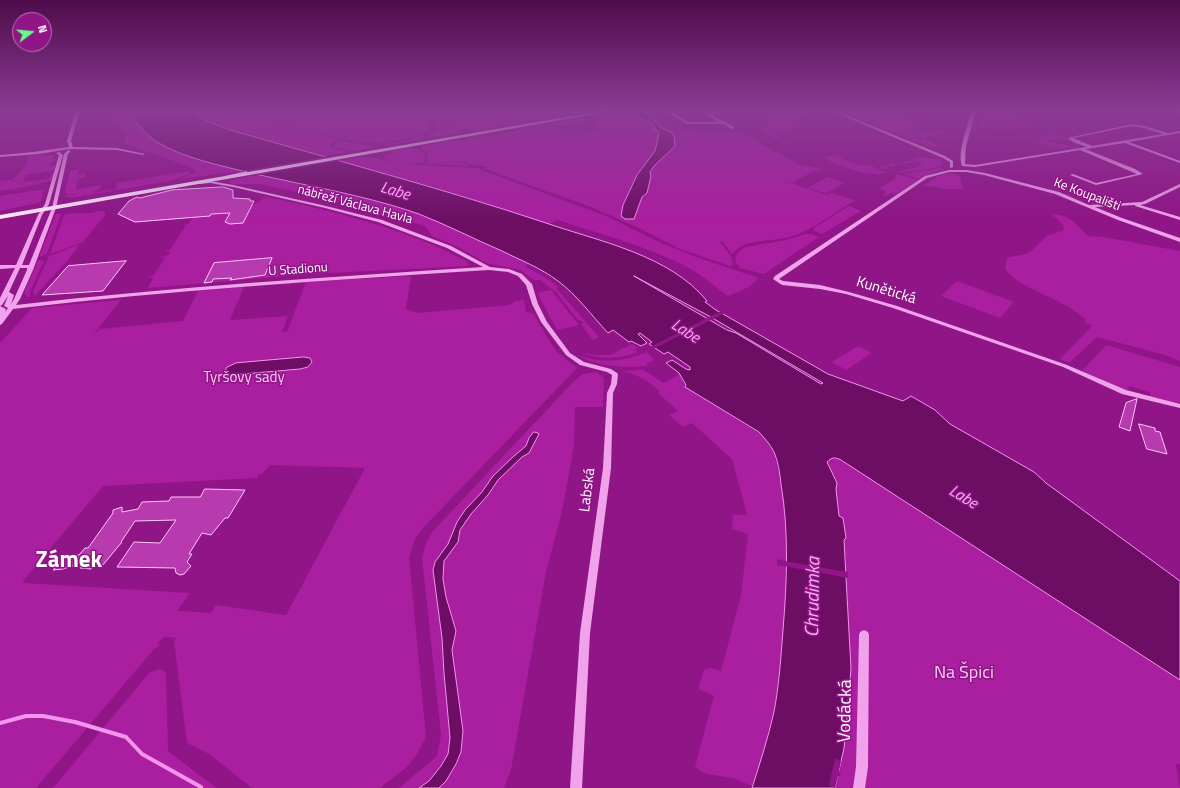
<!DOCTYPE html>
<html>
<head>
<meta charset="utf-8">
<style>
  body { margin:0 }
  #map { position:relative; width:1180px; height:788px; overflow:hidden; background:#901586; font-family:"Titillium Web",sans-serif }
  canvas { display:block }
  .north { position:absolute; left:12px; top:12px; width:40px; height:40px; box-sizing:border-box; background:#901586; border:1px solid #bc73b6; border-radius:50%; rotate:74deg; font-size:11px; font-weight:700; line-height:16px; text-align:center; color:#fff }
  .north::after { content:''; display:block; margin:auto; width:14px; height:18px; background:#61ff85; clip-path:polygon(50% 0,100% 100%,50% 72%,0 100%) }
</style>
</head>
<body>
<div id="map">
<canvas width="1180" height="788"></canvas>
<div class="north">N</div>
</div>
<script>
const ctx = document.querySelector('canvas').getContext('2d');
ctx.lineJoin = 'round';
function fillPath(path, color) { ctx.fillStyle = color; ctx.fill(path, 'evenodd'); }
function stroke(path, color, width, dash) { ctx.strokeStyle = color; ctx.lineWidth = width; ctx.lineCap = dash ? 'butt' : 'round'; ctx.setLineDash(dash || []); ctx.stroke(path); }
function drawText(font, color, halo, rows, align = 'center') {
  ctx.font = font + ' "Titillium Web",sans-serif'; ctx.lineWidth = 3; ctx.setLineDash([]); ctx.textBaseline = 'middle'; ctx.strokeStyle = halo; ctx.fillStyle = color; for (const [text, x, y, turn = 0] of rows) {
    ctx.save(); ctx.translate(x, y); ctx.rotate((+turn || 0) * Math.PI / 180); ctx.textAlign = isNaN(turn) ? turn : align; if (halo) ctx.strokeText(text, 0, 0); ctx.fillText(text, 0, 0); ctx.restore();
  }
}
fillPath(new Path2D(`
  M114 110H130L139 125 134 127H140L151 136 144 138 152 136C166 153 218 165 240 171L180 179 196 172 191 167 125 144V131L118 122 113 120Z
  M242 110 263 119 339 140 331 144 329 147 347 152 323 156 227 129 198 117 190 111Z
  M247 110H430L426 124 430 132 415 137 382 143 380 142H362L346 140 345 134 343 135 342 139 267 119Z
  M436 110H476L435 130 433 120Z
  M480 110H594L472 131 465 128 457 130V133L384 146 386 144 422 137 438 132 437 131Z
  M631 110H646L634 114 651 123 659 134 655 151 637 175 620 214 625 219H634L642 197 647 193 650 172 654 166 669 152 668 130 662 128 647 114 649 112 647 110 655 112 652 116 662 124 675 130 711 133 739 132 800 165 822 169 816 172 814 171 792 183 778 179 827 195 831 193 855 200C834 213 813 230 790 237 773 242 743 238 732 254L722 241 720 242 731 256 733 264 730 266 680 249 641 229 591 207 483 168H489L460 161 470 166 427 164 428 155 421 147 422 146 534 128 559 129 556 130 564 136 579 135 600 130 595 126H590L595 121 603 117Z
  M781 110H816L812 113 809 112 801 114 802 115H800L801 116 798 117 799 118H796L797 119 793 121 794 122 791 123 796 126 790 128 793 130 774 134 785 139 775 138 787 141 781 142 764 133 769 120 775 122 770 119 773 112Z
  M840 110H885L881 111 885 113 869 116 874 119 896 115 921 124 917 125 922 127 905 131 911 133 932 130 919 133 917 135 920 139 915 141Z
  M994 110 1006 114 1005 115 1026 123 1002 120H980L982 111Z
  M603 115C581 125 560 126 536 126Z
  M980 121H1004L1031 125 1013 129 1008 127 1013 126 1009 124 1010 123 998 122 989 123 999 127 1006 128 999 129 979 125Z
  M938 130 944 132 923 138 941 146 955 144C940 148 930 147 917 142L923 140 920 136 921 134Z
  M1054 135 1063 136 1075 142 1060 139 1045 140C1055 145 1063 143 1071 147H1062L1066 148 1059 149 1036 142 1043 140 1038 138Z
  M343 141 367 145 373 148 351 151 334 146 337 143Z
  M410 148 418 150 424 154 425 160 423 163 406 164 384 159 386 155 395 153 393 151Z
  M842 154 836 156 857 165 867 164 888 173C863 178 851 167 829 162L832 161 822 158Z
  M48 155H54L53 162 49 163V165L56 166 55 170 26 175 23 182 49 179 51 174 54 173 53 180 30 186 11 180C21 173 25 167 29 156Z
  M365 156 403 164 476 168 606 216 659 242 693 256 759 278 749 287 728 296C712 284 695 270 677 262 639 244 597 233 557 220L549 224C479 200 409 181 339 161Z
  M919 157 939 159 942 163 941 166 925 170 899 172H897L921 166 919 165 923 164 917 161 887 167 890 169H885L879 167 882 165 885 167 890 166 888 164 892 163 895 164 914 160 911 159Z
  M93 167 78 171V174L86 173V177L78 179 76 189 101 185 100 189C92 194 77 196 67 194L65 192 70 171Z
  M941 168 945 170 934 172 919 179 903 174Z
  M189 171 190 174 169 181 71 198 65 197V195H77L116 189 117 183Z
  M948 173 959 175 961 179V185L965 189H944L931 186H923L938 176Z
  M896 174 919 180 897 194 891 193 886 196 882 195 887 192 878 189 895 179Z
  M258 175C311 187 366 196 418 214 455 227 491 246 527 263L526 267 543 276 559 287 556 288 599 337 593 340 581 324 583 323 580 320H578L556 292 540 280H534L520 270 486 263 458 247 432 236 425 226 345 202 260 184H233L229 182 235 179Z
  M827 177 844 183 826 193 808 188Z
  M9 180 29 186 0 191V181Z
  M39 190H44L41 201 38 203 0 211V196Z
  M264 196C334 212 404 227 468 262L469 266 311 274 148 288 153 278 146 277 153 276 165 258 160 257 169 255 170 252 164 251 170 250 186 225 182 224H188L193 217H200L201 215C228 213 242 212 265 198Z
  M849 206 861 211 822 234 814 231V228Z
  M99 211 105 212V215L83 242 50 254 64 215C76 211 87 216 99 211Z
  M56 214H61L47 254 39 257Z
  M1052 214C1073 216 1074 223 1088 236L1103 237 1180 251V361L1165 355 1097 337 1069 363 1060 359 1092 326 1084 322 1086 320C1079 314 1071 308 1063 304 1050 296 1010 282 1005 268L1007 259 1009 257 1022 255 1030 252 1047 236 1064 230 1063 225Z
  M805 234H811L819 237 764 274 740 268 735 261 737 253 745 247 786 240Z
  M80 244 67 261 35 296 33 291 49 256Z
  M38 260 44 261 30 292V297H27L24 293Z
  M411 276 406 309 418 313 510 305 515 301 524 300 526 312 534 314 545 334 556 351 577 368 423 528 415 539 409 557 426 737 417 754 407 767 380 788H252L209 754 187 743 174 641 176 638 164 637 158 643 160 644 156 648H155L36 788H0V343L32 308 121 300 93 335 100 329 183 321 198 291 244 287 230 320 288 316 282 332H287L306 282ZM270 465 365 468 286 615 216 605 211 613 177 611 190 593 24 583 23 581 103 486 257 478 259 474H262Z
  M957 281 1014 302 1000 318 941 296Z
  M550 290 552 291 579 325 557 330 537 293Z
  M632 344 638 348 634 350 638 352C618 359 599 360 580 352L593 355H610Z
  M1106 345 1180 367V404L1150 397V392L1129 386 1128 390H1122L1082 371Z
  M858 346 872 353 846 370 832 362Z
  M647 352 654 360 646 364 648 366C628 368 594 367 578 355 601 364 624 362 647 352Z
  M643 370 664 383 680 374 685 387 759 433 768 442 774 453 780 479 786 514V561L777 559V565L786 567C785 614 782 663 774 710 770 736 761 761 752 786L736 779 704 773 695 767 714 696 698 689 704 670 711 668 721 671 741 595 748 534 732 529 733 515H747L732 459 692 423 683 427 669 415 678 411 658 393 660 391C648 381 637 374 622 371Z
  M596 372 604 378 603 407H575L574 443 571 463 561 516 546 572 511 770 504 788H399L437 756 441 735 422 558 426 543 432 532 575 380 583 374Z
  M835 457 841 460 1180 680V764L1176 765 1180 788H835L844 748 851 669 843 519 839 516 836 489 837 483 827 462 830 459Z
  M159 669 164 671 166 674 168 751 216 788H53L149 673Z`), '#aa1ea0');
const water = new Path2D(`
  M130 110H191L198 117 227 129C334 160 441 188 546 223 598 241 670 255 707 301L705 302 716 310 828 374 903 401 911 396 935 410 950 424 1034 472 1046 483 1180 581V680L841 460C835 457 832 457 827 462L837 483 836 489 839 516 843 518 846 538 844 540 851 669 844 748 835 788H752C760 763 768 738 774 712 779 685 781 657 783 630 787 582 789 532 781 484 780 474 778 461 774 452 770 444 765 439 759 432L685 387 686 385 679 373 666 363 672 360 686 369 690 370V367L668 352 664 354 649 344 652 342 640 333 638 334 647 343 641 346 631 341 629 342 613 330 608 333C592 316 577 295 558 281 541 268 520 260 502 251 474 239 447 225 419 214 365 195 307 186 251 173 222 166 183 158 157 142 146 135 135 123 130 110ZM634 276 709 316 823 383 821 384 736 333 727 330Z
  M647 110 650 112 647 114 662 128 672 133 674 136 675 146 654 166 650 172 651 176 647 193 642 197 634 219H625L621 216 623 205 637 175 655 151 659 134 651 123 634 114 639 111Z
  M304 357 310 358 312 362 308 367 300 369 231 375 224 372 227 367 236 363Z
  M534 432 538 433 539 434 529 453 522 457 498 480 488 495 471 514 460 530 458 542 444 561 443 579 446 597 456 631 452 650 463 731 461 752 456 764 446 781 439 788H419L429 781 441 766 448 754 450 738 444 673 442 638 433 570 435 562 448 544 457 522 465 510 482 492 493 476 514 456 526 446 529 438Z`);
fillPath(water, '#6d0e64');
stroke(water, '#f394ee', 1);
fillPath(new Path2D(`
  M328 156 343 160 253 176 235 172Z
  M721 311 725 313 653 349 650 347Z
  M784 561 848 572V578L784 566Z
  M835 758 841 761 839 771 841 772 840 776H838L835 788 829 785Z`), '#901586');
stroke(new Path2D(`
  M0 723 26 716H43L75 722 126 737 142 754 201 787`), '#f394ee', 4);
const building = new Path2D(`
  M223 187 233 190V198L250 199V201H254L243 223 230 224 225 222 230 213 211 214 210 216 135 222 118 214 129 201 137 197 140 198 172 190Z
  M272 258 265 275 230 280 232 278 213 279 212 282 204 283 214 263Z
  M126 261 103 291 42 295 68 266Z
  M1137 399 1130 431 1119 427 1126 403Z
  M1139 424 1155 428V431L1160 432 1167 454 1147 449Z
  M205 489 245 490 228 518H225L211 535 202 533 189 554H192L187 562 191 566 184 574 180 575 176 573 175 568 117 567 134 542 160 543 176 520 135 521 121 542H122L102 566H93L91 569 80 568 84 562 63 569 53 570 65 557 79 555 85 548H88L113 513V510L122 507V512L138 509 142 502 169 501 171 497H200Z`);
fillPath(building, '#b73aae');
stroke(building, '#fcc9f8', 1);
fillPath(new Path2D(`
  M76 110H80L71 141 73 147 117 148 145 154 143 155 117 150 69 149 39 154 0 157V155L33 152 69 147 67 141Z
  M721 110H730L709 114 734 127V129H732L723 124H687L666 112 669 111 688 122H719L704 114Z
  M829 110H834L945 156 953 161V167L950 168V162L943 158Z
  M972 110H976L966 146 965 164 975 165 1087 147 1073 142 1068 138 1132 124 1145 126 1168 133 1180 131V133L1129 142 1180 161V163L1125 143 1085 149 1135 169 1143 174 1096 185 1070 175 1073 174 1096 183 1137 174 1080 150 975 167 962 166C957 151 968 126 972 110ZM1132 126 1143 128 1163 134 1092 146 1073 138Z
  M1163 110 1180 111V113L1164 111Z
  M68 150 71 151 68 154 56 208 33 270 20 299 16 305C171 287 327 277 483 267L447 248 378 222 325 208 233 187 210 183 200 184 198 183 210 181 233 185 326 206 382 220 451 246 490 267 509 269 522 274 532 284 538 304 547 322 570 353 584 362 611 369 617 373 618 374 617 384 613 393 611 468 590 633 582 788H570L580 633 603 468 607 393 611 384 612 375 607 372 580 365 566 355 541 322 532 304 526 285 518 276 508 272 489 270C330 280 171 290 13 309L2 324 0 325V306L6 309 5 312 8 308 4 306 8 296 2 305 0 306V298L15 268 0 269V265H16L38 215 45 204 59 155 56 153 59 152 63 155 49 204 42 215 22 265H29L52 208 64 154ZM20 268H27V270L14 299 11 304 14 295 9 292Z
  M949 170H967L985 173 1059 192 1089 205 1142 202 1180 184V187L1145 204 1140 205 1180 217V220L1135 206V205L1095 207 1122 218 1180 238V242L1118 220 1055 194 984 175 966 172H949L927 178 779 279 783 281 820 285 849 292 897 306 1067 365 1126 390 1180 404V408L1122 394 1063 367 893 308 846 294 820 289 782 285 773 279 775 276 925 176Z
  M246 171H247V173L227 177 225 176Z
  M864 630 868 632 869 635 868 767 865 788H853L856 767 859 635 860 632Z`), '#f0a2eb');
fillPath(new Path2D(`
  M606 110H618L0 219V215Z`), '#ffebfc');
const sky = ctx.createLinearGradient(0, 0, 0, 221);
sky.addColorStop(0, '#4f0c4a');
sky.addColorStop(0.5, '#8b3b95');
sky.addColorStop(1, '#8b3b9500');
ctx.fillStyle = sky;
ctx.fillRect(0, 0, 1180, 221);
drawText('13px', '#fff', '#901586', [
  ["Ke Koupališti",1087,195,21],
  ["nábřeží Václava Havla",355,205,15],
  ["U Stadionu",298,270,-4]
]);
drawText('15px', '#fff', '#901586', [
  ["Kunětická",886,291,17],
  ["Labská",588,490,-83]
]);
drawText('15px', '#fcc9f8', '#901586', [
  ["Tyršovy sady",244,378]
]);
drawText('italic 16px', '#f7aef3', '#901586', [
  ["Labe",395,192,16],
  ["Labe",685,332,32],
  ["Labe",963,498,31]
]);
drawText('18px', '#fcc9f8', '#901586', [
  ["Na Špici",964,674]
]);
drawText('18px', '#fff', '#901586', [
  ["Vodácká",846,711,-89]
]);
drawText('italic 19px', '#f7aef3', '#901586', [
  ["Chrudimka",814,597,-89]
]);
drawText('bold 23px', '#fff', '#901586', [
  ["Zámek",69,561]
]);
</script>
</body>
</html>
